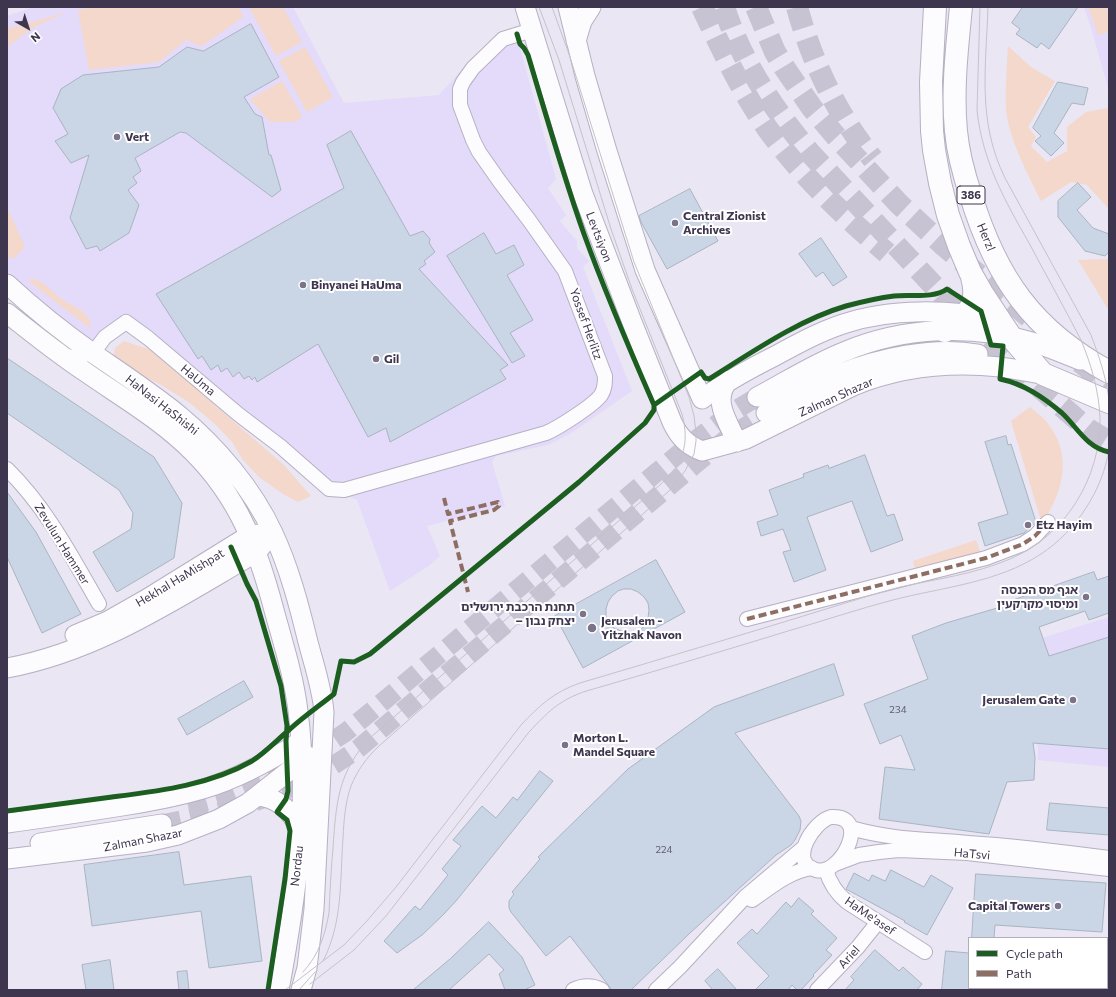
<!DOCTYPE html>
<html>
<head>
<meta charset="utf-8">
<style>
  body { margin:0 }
  #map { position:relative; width:1116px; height:997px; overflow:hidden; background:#eae6f4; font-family:Commissioner,sans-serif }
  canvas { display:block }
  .frame { position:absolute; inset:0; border:8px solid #3e354f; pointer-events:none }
  .legend { position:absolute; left:968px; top:937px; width:140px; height:52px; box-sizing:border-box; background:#fff; border:1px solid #b2aeb9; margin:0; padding:5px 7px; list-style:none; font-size:12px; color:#3e354f }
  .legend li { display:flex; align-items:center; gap:8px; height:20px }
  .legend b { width:20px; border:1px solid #b2aeb9 }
  .north { position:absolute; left:8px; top:8px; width:40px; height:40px; -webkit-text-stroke:3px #fff; paint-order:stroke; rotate:141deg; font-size:11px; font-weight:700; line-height:16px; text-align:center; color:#3e354f }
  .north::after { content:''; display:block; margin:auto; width:14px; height:18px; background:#3e354f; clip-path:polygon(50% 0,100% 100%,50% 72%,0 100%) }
</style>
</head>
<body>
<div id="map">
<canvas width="1116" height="997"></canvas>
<div class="frame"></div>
<ul class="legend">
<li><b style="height:5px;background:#1b5e20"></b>Cycle path</li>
<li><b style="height:5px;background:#8d6e63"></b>Path</li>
</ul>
<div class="north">N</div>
</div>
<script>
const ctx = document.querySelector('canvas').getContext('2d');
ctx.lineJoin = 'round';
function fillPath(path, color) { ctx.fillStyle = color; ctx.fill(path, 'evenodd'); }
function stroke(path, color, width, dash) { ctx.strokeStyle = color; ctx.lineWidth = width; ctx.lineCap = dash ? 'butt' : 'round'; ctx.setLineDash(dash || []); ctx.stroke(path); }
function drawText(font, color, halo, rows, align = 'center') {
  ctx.font = font + ' Commissioner,"Noto Sans Hebrew",sans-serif'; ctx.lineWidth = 4; ctx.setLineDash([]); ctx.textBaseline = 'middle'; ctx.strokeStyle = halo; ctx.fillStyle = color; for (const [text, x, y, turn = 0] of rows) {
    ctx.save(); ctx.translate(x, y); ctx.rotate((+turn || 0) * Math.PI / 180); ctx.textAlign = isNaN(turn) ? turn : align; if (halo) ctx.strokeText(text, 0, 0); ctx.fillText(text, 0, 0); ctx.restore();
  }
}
fillPath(new Path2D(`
  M34 7H293L344 103 439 95 474 56 515 41 519 44 556 179 548 188 566 215 560 221 577 241V248L589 261 583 267 632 391 570 434 548 445 496 456 492 462 505 506 427 526 440 556 430 565 390 591 357 500 329 489 126 322 93 353 7 284V16Z
  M1084 7H1109V91L1091 28Z
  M1109 617V767L1038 760V747L1034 733 1010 648Z`), '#e4dbfa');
fillPath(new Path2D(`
  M89 7H239L243 17 202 46 186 40 159 62 89 70 78 11Z
  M249 7H283L302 42 276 56Z
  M1088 7H1106L1109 14V32L1098 35Z
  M67 12 34 27 7 47V29Z
  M1008 46 1031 67 1055 81 1028 127 1036 137 1031 146 1047 162 1067 151V127L1086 112 1108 108 1109 209 1087 185 1071 182 1041 201C1029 177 1007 135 1006 108 1005 88 1007 67 1008 46Z
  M305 47 333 97 307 112 279 61Z
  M282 81 302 116 296 122H270L250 99Z
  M7 207 25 247 13 259 7 257Z
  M1109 259V311L1078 260Z
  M34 279C46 282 52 293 62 299 70 305 81 308 88 317 90 321 91 325 91 329L27 280Z
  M124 341 151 350 284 465 311 496 298 502 283 494 259 477 243 460 232 442 216 425 190 403 158 383 136 374 118 364 114 355 115 348Z
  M1030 407C1035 411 1041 416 1046 421 1074 455 1063 491 1042 524L1011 421Z
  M976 540 982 557 916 574 913 561Z`), '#f3d8cb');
const building = new Path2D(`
  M1023 7H1078L1049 49 1041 43 1037 48 1016 34 1020 29 1012 23Z
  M251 24 279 77 244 97 255 114 262 117 269 155H271L281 190 272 197 186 133 180 132 135 158 141 171 133 177 137 183 128 190 139 205 129 233 100 251 97 246 86 249 70 218 89 155 71 163 55 141 68 134 53 108 61 89 83 75 159 67 187 47 203 51Z
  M1058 82 1088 88 1084 105 1072 103 1054 133 1064 143 1051 156 1035 141 1041 136 1033 128Z
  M351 131 410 236 423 231 430 239 429 243 435 252 424 261 426 264 419 269 508 365 500 370 506 379 390 442 386 428 368 437 318 344 257 382 255 377 252 380 249 376 244 379 239 372 233 377 227 368 221 372 218 365 211 370 202 356 198 359 156 294 344 188 327 145Z
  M1078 183 1091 197 1077 210 1093 228 1109 234V252L1105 256 1085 251 1058 217V201Z
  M690 189 718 241 667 269 641 222 639 216Z
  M484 233 496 254 514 245 524 265 507 275 533 320 510 333 525 356 512 363 447 256Z
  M821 238 847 277 833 286 823 272 816 277 799 254Z
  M7 358 154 457 182 503 174 558 117 592 93 552 131 529 133 513 119 490 7 413Z
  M1006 436 1008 445 1011 444 1036 522 1024 533 985 546 978 523 1008 514 985 442Z
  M865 455 887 516 894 514 903 540 871 552 852 501 807 517 826 570 794 582 783 552 791 550 783 529 761 536 757 522 778 515 769 490 804 477 803 474 828 465 829 468Z
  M7 492 36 532 81 614 42 633 7 557Z
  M656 560 685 612 583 668 555 616ZM624 589H631L638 592 644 597 648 603 649 610 648 618 639 633 621 631 614 628 609 623 606 616V609L608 602 612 596 618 591Z
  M1094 572 1097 580 1109 576V613L1089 620 1085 611 1039 627 1049 656 1109 637V749L1033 743 1035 757 1034 780 1007 782 989 834 879 819 885 767 915 770 901 735 880 744 864 704 928 679 912 636 946 623 1004 606 1003 604Z
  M834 664 844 695 735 733 799 816 801 821 800 830 795 840 791 845 776 855 690 933 631 990H612L570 936 546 956 511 912 509 908V901L514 894 512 892 540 859 538 857 628 769 714 707Z
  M244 681 253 697 187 735 178 719Z
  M540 771 553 781 456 901 443 915 422 935 397 953 384 941 415 906 420 910 448 875 442 869 461 846 453 840 482 806 496 818 513 797 517 800Z
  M1050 803 1109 808V835L1047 830Z
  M179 852 184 885 251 876 262 961 209 968 201 911 92 926 84 865Z
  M891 870 924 887 931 875 953 888 927 935 904 922 905 921 846 889 854 873 869 881 872 875 885 881Z
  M976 874 1106 883 1102 932 995 925 994 938H972Z
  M799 898 814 911 811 914 837 938 826 950 832 955 813 975 814 976 801 990H797L792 985 788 990H755L769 976 737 943 752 929 757 934 786 902 791 907Z
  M489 922 522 957 535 985 524 990H505L499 974 504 970 489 954 449 990H413L450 959Z
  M875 950 899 971 903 967 922 984 917 990H845L854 980 851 977Z
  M946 951 969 953V990H942Z
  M110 960 114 990H86L82 965Z
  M718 969 737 990H713L705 981Z
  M187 971 189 990H179L177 972Z`);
fillPath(building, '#cad5e5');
stroke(building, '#a9b4c2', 1);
stroke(new Path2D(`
  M311 755 346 732 373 710 694 441 734 411 757 397
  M255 802C294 787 325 773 359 748L698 462 725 440 766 413
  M188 806C221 798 254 786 284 769
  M162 824 228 810`), '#c8c3d3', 19, [19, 10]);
stroke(new Path2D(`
  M702 7C721 48 741 90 767 128 800 174 843 215 887 253
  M724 7C742 63 774 110 811 154L961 315 1023 373 1088 429 1109 442
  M756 7 775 52 784 67 812 108 834 134 899 204 942 244 1029 317
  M797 7C812 62 837 115 873 159
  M1080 362 1109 385`), '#c8c3d3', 22, [22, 11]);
const street = new Path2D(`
  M63 356 75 357 93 353 105 337 126 322 148 338 238 414 280 446 329 489 344 490 546 433C558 428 594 405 601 395 605 389 605 383 605 376L565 271 529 220 500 182 479 152 473 140 460 105V89L463 82 473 68 503 39 532 30
  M7 469C46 507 72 557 99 604
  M747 619 986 558 1023 544 1035 536 1048 522
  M831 817C873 815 840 877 816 870 787 862 814 821 831 817Z
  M851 828C892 840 927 839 969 843 1016 846 1063 852 1109 858
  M835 864 859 855 879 852 899 850 967 853 1109 869
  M826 870C830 884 836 893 847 902L925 952
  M752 900C770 888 789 871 812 868
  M573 990C583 985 592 985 602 990
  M656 990 680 967 746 896 803 848
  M817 990 858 947 878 922`);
const secondary = new Path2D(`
  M525 7 583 194 632 322 672 422C679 437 687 445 702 451L746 439 853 386C899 367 951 362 1000 367 1015 369 1029 372 1043 374
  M568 7 585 76 607 151 645 270 702 399C725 382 749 369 775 356 797 344 819 332 843 324 890 308 951 309 999 320
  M576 41 582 21 591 7
  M7 284C34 309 64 333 94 354 123 374 152 393 180 416 216 446 253 489 273 533 289 567 299 605 308 642 314 665 322 688 324 712L314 909 307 968 301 990
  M7 313C32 333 57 353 84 371 121 397 160 419 193 452 239 498 258 549 274 610 283 643 294 677 298 711 310 804 296 899 279 990
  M729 380C711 399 728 422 737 442
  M757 397C787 381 815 363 846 351 904 327 972 324 1032 342 1048 347 1064 354 1080 360
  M766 413C790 400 813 386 837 375 878 358 934 346 978 354
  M75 635 108 621 145 600 250 535 261 534
  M7 668C99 651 177 598 257 552L264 543
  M257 796C279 797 292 812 301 831
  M7 823C45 818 84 812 122 806 149 802 176 797 203 789 237 779 270 761 301 741
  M40 843 162 824
  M7 859 147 842 178 835 219 819 248 803 308 756
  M1107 972 1109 970
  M1086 990 1088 988`);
const primary = new Path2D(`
  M935 7 931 82 932 131 934 150 940 183 948 215 959 246 970 272 982 293 1011 337 1043 374 1109 402
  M961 7C957 48 952 90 956 131 958 153 964 175 971 196 996 278 1033 331 1109 372
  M945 331C967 316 980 305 972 277`);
stroke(street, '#b6b0c2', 16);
stroke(secondary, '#b6b0c2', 21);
stroke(primary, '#b6b0c2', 24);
stroke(street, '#fcfbfd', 14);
stroke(secondary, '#fcfbfd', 19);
stroke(primary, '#fcfbfd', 22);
stroke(new Path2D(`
  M988 7C986 68 977 121 1005 178L1091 335C1099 356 1106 377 1109 399
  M323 961C343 923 340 879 343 838 344 820 345 803 351 786 357 771 367 757 379 746L669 491 685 471 694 454 696 441V432L694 416 689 397 634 262 570 57 552 7
  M303 972C319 955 325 935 329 913 330 891 331 869 333 848 336 803 338 771 371 737L661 484C683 463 690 444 682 414L632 289 611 229 559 60 539 7
  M310 984 354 950 386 916 529 732C548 712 557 702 583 692 652 672 720 652 788 631 823 621 858 609 893 600 943 587 997 583 1041 554 1076 531 1103 490 1109 449
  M285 990 344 945 366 922 396 887 521 725C540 705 554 692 580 683 671 656 762 629 852 601 868 596 884 591 900 587 937 579 975 574 1010 559 1065 536 1101 478 1100 418 1099 391 1091 364 1081 340 1064 307 1046 275 1029 243 1004 199 983 162 977 111L980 7
  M299 990 315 972`), '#c5c2c8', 1);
stroke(new Path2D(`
  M444 498 448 514 498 502 499 506 494 510 450 521 468 592
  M747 619 986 558 1023 544 1035 536 1048 522`), '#8d6e63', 4, [8, 4]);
stroke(new Path2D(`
  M517 34 520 44 524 48 528 55C546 115 563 175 584 234 605 292 629 348 654 405
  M231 547 247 584 256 601 281 686 287 726 286 741 288 791 286 799 277 812 287 820 290 831 285 879 268 990
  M7 811C42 806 77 802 112 797 159 791 210 785 252 761 266 752 277 740 289 730 303 717 319 706 334 694L341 661 354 662 370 654 579 482 645 423 654 410V405L701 372 705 378 709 379C751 353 798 320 846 306 861 302 878 298 894 296 910 294 933 299 947 289L981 311 991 345 1003 346 1000 379C1024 384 1043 397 1062 413 1077 427 1087 448 1109 452`), '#1b5e20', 5);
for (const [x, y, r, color] of [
  [117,137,4,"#7a7389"],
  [675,223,4,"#7a7389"],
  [303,285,4,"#7a7389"],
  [376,359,4,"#7a7389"],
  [1028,525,4,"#7a7389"],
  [1086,597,4,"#7a7389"],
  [583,614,4,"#7a7389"],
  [592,628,5,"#7a7389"],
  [1073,700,4,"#7a7389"],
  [565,745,4,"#7a7389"],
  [1058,906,4,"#7a7389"]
]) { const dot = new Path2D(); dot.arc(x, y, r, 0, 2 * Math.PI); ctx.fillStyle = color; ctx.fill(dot); stroke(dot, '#fff', 1.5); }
drawText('10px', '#615d74', null, [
  ["234",898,710],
  ["224",664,850]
]);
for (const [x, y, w] of [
  [971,195,28]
]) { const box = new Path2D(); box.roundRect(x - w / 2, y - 9, w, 18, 3); ctx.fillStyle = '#fff'; ctx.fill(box); stroke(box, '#3e354f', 1); }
drawText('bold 11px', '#3e354f', null, [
  ["386",971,195]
]);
drawText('bold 12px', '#3e354f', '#fff', [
  ["Vert",125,137],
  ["Central Zionist",683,216],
  ["Archives",683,230],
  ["Binyanei HaUma",311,285],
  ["Gil",384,359],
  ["Etz Hayim",1036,525],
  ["אגף מס הכנסה",1078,590,"right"],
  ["ומיסוי מקרקעין",1078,604,"right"],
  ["תחנת הרכבת ירושלים",575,607,"right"],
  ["– יצחק נבון",575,621,"right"],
  ["Jerusalem -",601,621],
  ["Yitzhak Navon",601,635],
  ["Jerusalem Gate",1065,700,"right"],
  ["Morton L.",573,738],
  ["Mandel Square",573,752],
  ["Capital Towers",1050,906,"right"]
], 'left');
drawText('12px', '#3e354f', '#fff', [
  ["Levtsiyon",599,237,69],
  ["Herzl",986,237,67],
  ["Yossef Herlitz",586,324,70],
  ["HaUma",198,380,40],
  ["Zalman Shazar",836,397,-24],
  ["HaNasi HaShishi",162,405,38],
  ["Zevulun Hammer",62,544,58],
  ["Hekhal HaMishpat",180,578,-31],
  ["Zalman Shazar",143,840,-11],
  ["HaTsvi",972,854,5],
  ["Nordau",297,866,-84],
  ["HaMe'asef",870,916,34],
  ["Ariel",849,957,-48]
]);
</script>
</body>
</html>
